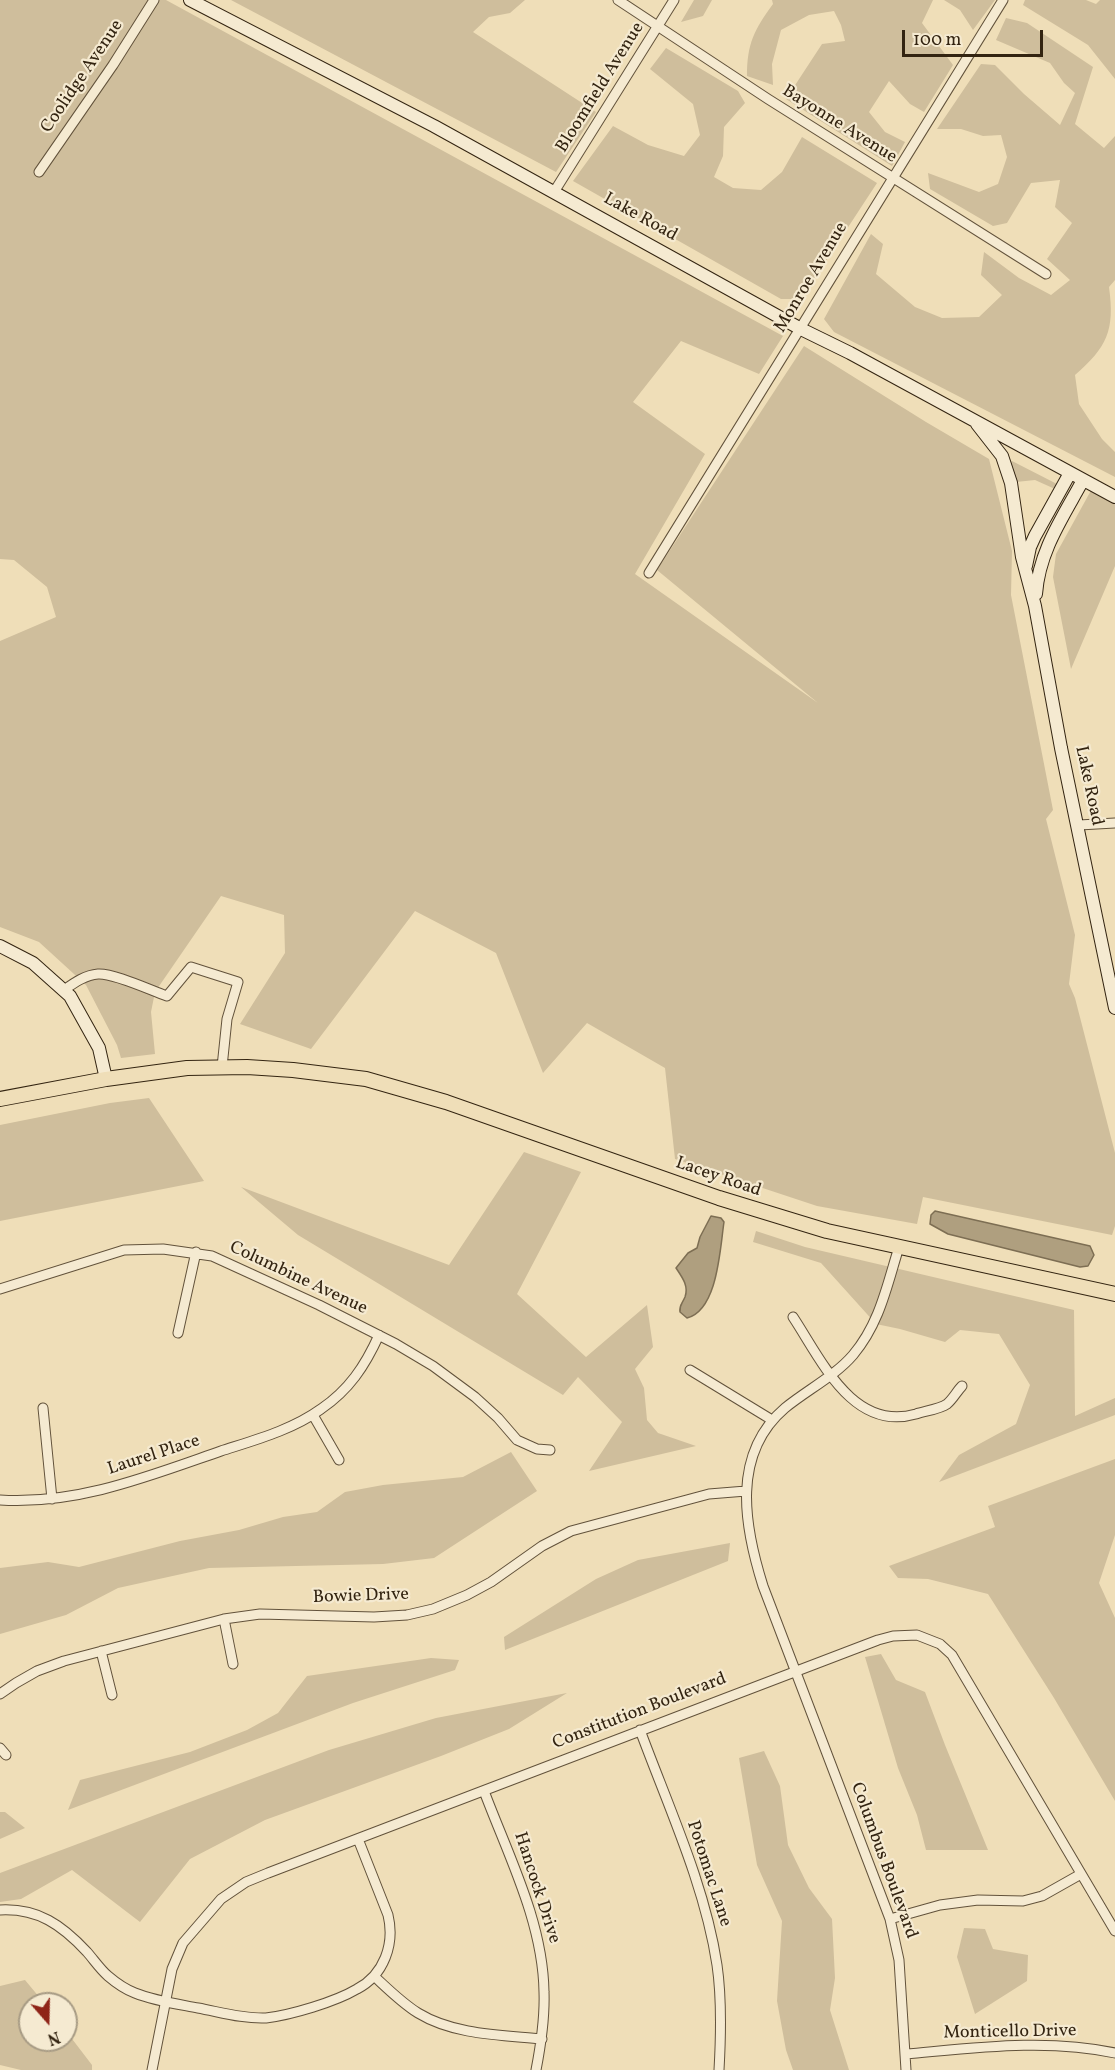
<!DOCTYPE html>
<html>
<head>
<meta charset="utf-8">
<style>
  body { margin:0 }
  #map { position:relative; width:1115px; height:2070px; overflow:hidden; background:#efdeb8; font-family:Vollkorn,serif }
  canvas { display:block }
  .north { position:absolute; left:18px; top:1992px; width:60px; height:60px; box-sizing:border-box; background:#f5ead1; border:2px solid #a79b84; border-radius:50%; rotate:160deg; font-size:16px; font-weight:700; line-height:24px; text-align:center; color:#332411 }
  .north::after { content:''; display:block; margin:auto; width:21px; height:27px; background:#8f2418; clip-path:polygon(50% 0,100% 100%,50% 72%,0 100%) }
  .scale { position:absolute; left:902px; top:30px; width:141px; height:27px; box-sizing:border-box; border:3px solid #332411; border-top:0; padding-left:8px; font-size:18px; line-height:21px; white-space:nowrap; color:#332411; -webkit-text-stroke:4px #f5ead1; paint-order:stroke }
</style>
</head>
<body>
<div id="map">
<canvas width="1115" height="2070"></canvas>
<div class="north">N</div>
<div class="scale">100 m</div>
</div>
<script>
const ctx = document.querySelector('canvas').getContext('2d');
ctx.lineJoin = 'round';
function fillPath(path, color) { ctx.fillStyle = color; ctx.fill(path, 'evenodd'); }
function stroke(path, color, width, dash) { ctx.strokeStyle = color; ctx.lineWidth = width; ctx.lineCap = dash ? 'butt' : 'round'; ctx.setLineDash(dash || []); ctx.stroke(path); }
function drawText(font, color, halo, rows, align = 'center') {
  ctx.font = font + ' Vollkorn,serif'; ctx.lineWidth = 4.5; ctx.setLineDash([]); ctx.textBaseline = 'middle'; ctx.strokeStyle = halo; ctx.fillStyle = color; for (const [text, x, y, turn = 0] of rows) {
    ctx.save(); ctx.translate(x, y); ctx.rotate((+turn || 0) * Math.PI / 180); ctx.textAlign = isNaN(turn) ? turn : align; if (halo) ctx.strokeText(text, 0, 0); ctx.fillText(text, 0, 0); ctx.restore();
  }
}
fillPath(new Path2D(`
  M0 0H166L783 336 759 374 681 341 633 402 705 454 635 574 818 703 657 570 804 346 926 422 989 459 1012 551 1011 595 1053 810 1046 819 1075 935 1069 984 1075 998 1115 1153V1226L1112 1235 923 1197 917 1224 817 1206 675 1159 665 1068 587 1023 543 1073 496 953 415 911 311 1049 240 1024 285 953 284 915 221 896 155 992 151 1012 155 1054 121 1058 117 1045 86 985 39 942 0 927V641L56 617 47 587 14 560 0 559Z
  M231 0H525L510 13 489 17 473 32 596 112 556 172Z
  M694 0H712L703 16 681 22Z
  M772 0H933L922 23 953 65 924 112 910 104 889 81 869 112 885 132 905 142 892 166 786 99 822 44 845 41 841 25 834 11 809 15 781 30 772 64 773 85 747 76C747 44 754 30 773 4Z
  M944 0H995L973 30 960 10Z
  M1025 0H1086L1096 4 1100 0H1115V79L1088 45 1023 5Z
  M1006 18 1027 23 1093 67 1075 124 1104 148 1115 136V280L1109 287C1115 331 1107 347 1075 375L1079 404 1102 439 1115 452V477L834 332 824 319 871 234 883 244 876 274 915 307 942 318 979 317 1002 295 981 275 984 252 1019 278 1051 295 1070 280 1047 259 1072 223 1055 207 1060 180 1031 183 1007 223 993 226 930 189 928 173 979 192 998 184 1007 157 1001 135 983 136 961 129H937L981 64 995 65 1024 94 1060 125 1075 93 1064 83 1050 63 996 40Z
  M666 48 738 91 745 103 724 127 723 156 714 177 733 188 761 190 782 172 802 137 877 183 801 299H781L573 181 613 126 648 145 684 156 700 135 693 104 650 69Z
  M1012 461 1057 484 1055 489 1035 480 1016 482 1011 462Z
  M1094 485 1115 496V566L1071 669 1053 577 1056 554Z
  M149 1098 204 1181 0 1221V1125L110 1103Z
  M524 1152 581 1172 517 1294 586 1357 647 1305 653 1347 635 1369 644 1388 647 1420 658 1433 696 1446 589 1471 622 1422 578 1377 563 1395 298 1235 241 1187 449 1265Z
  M756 1231 805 1247 1074 1310 1075 1416 1115 1398V1415L939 1482 959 1455 1016 1424 1030 1385 999 1334 960 1330 945 1342 900 1329 876 1324 821 1263 753 1242Z
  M511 1452 537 1491 434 1558 383 1564 209 1568 118 1588 66 1615 0 1634V1568L48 1562 79 1567 180 1541 239 1530 283 1517 317 1512 345 1492 383 1485 463 1477Z
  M1115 1459V1535L1099 1583 1115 1618V1801L1054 1698 988 1594 928 1579 898 1578 889 1566 995 1527 988 1506Z
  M730 1543 728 1561 505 1650 504 1637 596 1579 638 1560Z
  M881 1654 896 1680 925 1692 945 1745 988 1850H926L917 1815 898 1768 865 1657Z
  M431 1658 459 1660 455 1670 353 1703 68 1810 80 1780 190 1752 247 1730 278 1713 307 1676Z
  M567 1693 509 1729 441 1756 265 1820 190 1859 140 1922 72 1870 21 1899 0 1902V1873L329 1750 436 1718Z
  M764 1751 780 1786 788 1845 809 1888 832 1919 835 1978 830 2010 849 2070H793L786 2050 777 2001 782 1921 757 1865 739 1758Z
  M0 1812H5L25 1828 0 1839Z
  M964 1928 985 1929 993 1949 1028 1955 1027 1981 975 2014 957 1957Z
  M25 1980 45 2004H30V2040H66V2031L92 2065V2070H21L0 2065V1986Z`), '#cfbe9c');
const water = new Path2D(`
  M935 1211 1090 1246 1094 1255 1088 1266 1080 1267 948 1234 930 1224 931 1215Z
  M711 1216 721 1218 724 1222C720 1248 718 1310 687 1318L680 1312C679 1305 682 1304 685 1297 689 1286 682 1277 676 1268L688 1253 697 1248 700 1237Z`);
fillPath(water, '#af9f7f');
stroke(water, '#7d6e53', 1.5);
const street = new Path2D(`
  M618 0 768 99 1046 274
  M39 172 113 65 154 0
  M554 192 674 0
  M649 573 1003 0
  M1079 825 1115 823
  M64 990C74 983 85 975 98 974 114 973 150 990 167 996L191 967 238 982 227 1019 222 1067
  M899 1247C887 1285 880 1323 853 1355 835 1376 807 1390 785 1408 731 1454 744 1526 763 1586L890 1919 899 1960 906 2070
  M0 1289 124 1250 163 1249 212 1256 319 1305 396 1344 433 1366 475 1397 498 1418 517 1440 537 1449 550 1450
  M793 1317C822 1361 853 1432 916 1414 925 1411 940 1409 947 1404 953 1399 957 1391 962 1386
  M178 1333 196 1252
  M690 1370 772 1420
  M43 1408 52 1499
  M313 1415 339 1460
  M0 1500C77 1505 149 1476 221 1451 255 1440 292 1430 321 1409 349 1390 365 1366 379 1335
  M224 1619 233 1664
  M101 1651 112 1695
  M0 1694 16 1683 37 1671 64 1661 224 1619 260 1614 374 1617 407 1615 433 1609 467 1595 491 1582 542 1546 571 1531 709 1494 746 1491
  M640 1730C668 1806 705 1885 717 1965 722 1999 721 2035 719 2070
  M0 1748 6 1755
  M484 1791C508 1855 543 1922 544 1992 545 2019 541 2044 536 2070
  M0 1910C38 1908 62 1925 87 1952 94 1960 100 1969 108 1976 115 1982 127 1990 135 1993 155 2001 177 2004 198 2008 220 2012 243 2019 266 2018 291 2015 335 2002 357 1989 384 1975 395 1944 388 1915L358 1839
  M890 1919 940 1905 978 1900 1023 1901 1042 1896 1081 1874
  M375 1977C388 1989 402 2003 418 2013 454 2035 501 2035 542 2039
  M906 2054C974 2048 1047 2038 1115 2053
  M152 2070 172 1969 183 1943 221 1899 246 1882 268 1873 878 1640 893 1636 917 1635 940 1644 952 1655 1115 1931`);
const secondary = new Path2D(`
  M190 0 434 126 801 329 850 353 1115 497
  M977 424 1002 456 1011 483 1022 557 1035 606 1061 748 1115 1008
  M1026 566 1030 547 1035 536 1070 473
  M1036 594C1039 551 1063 517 1083 480
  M0 946 33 963 70 996 99 1048 106 1079`);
const primary = new Path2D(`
  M0 1099 106 1079 187 1068 247 1067 293 1070 366 1079 446 1102 719 1198 827 1231 1115 1294`);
stroke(street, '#62523b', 11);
stroke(secondary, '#332411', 14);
stroke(primary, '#332411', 16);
stroke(street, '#f5ead1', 9);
stroke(secondary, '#f5ead1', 12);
stroke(primary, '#efdeb8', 14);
drawText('18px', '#332411', '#f5ead1', [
  ["Coolidge Avenue",83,77,-56],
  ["Bloomfield Avenue",601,88,-58],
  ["Bayonne Avenue",839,125,32],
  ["Lake Road",640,218,29],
  ["Monroe Avenue",812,278,-59],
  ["Lake Road",1088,786,78],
  ["Lacey Road",718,1178,19],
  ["Columbine Avenue",298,1279,25],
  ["Laurel Place",154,1456,-18],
  ["Bowie Drive",361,1597,-2],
  ["Constitution Boulevard",640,1712,-21],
  ["Columbus Boulevard",883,1861,70],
  ["Potomac Lane",708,1874,72],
  ["Hancock Drive",536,1888,72],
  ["Monticello Drive",1010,2033,-1]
]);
</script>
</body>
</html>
